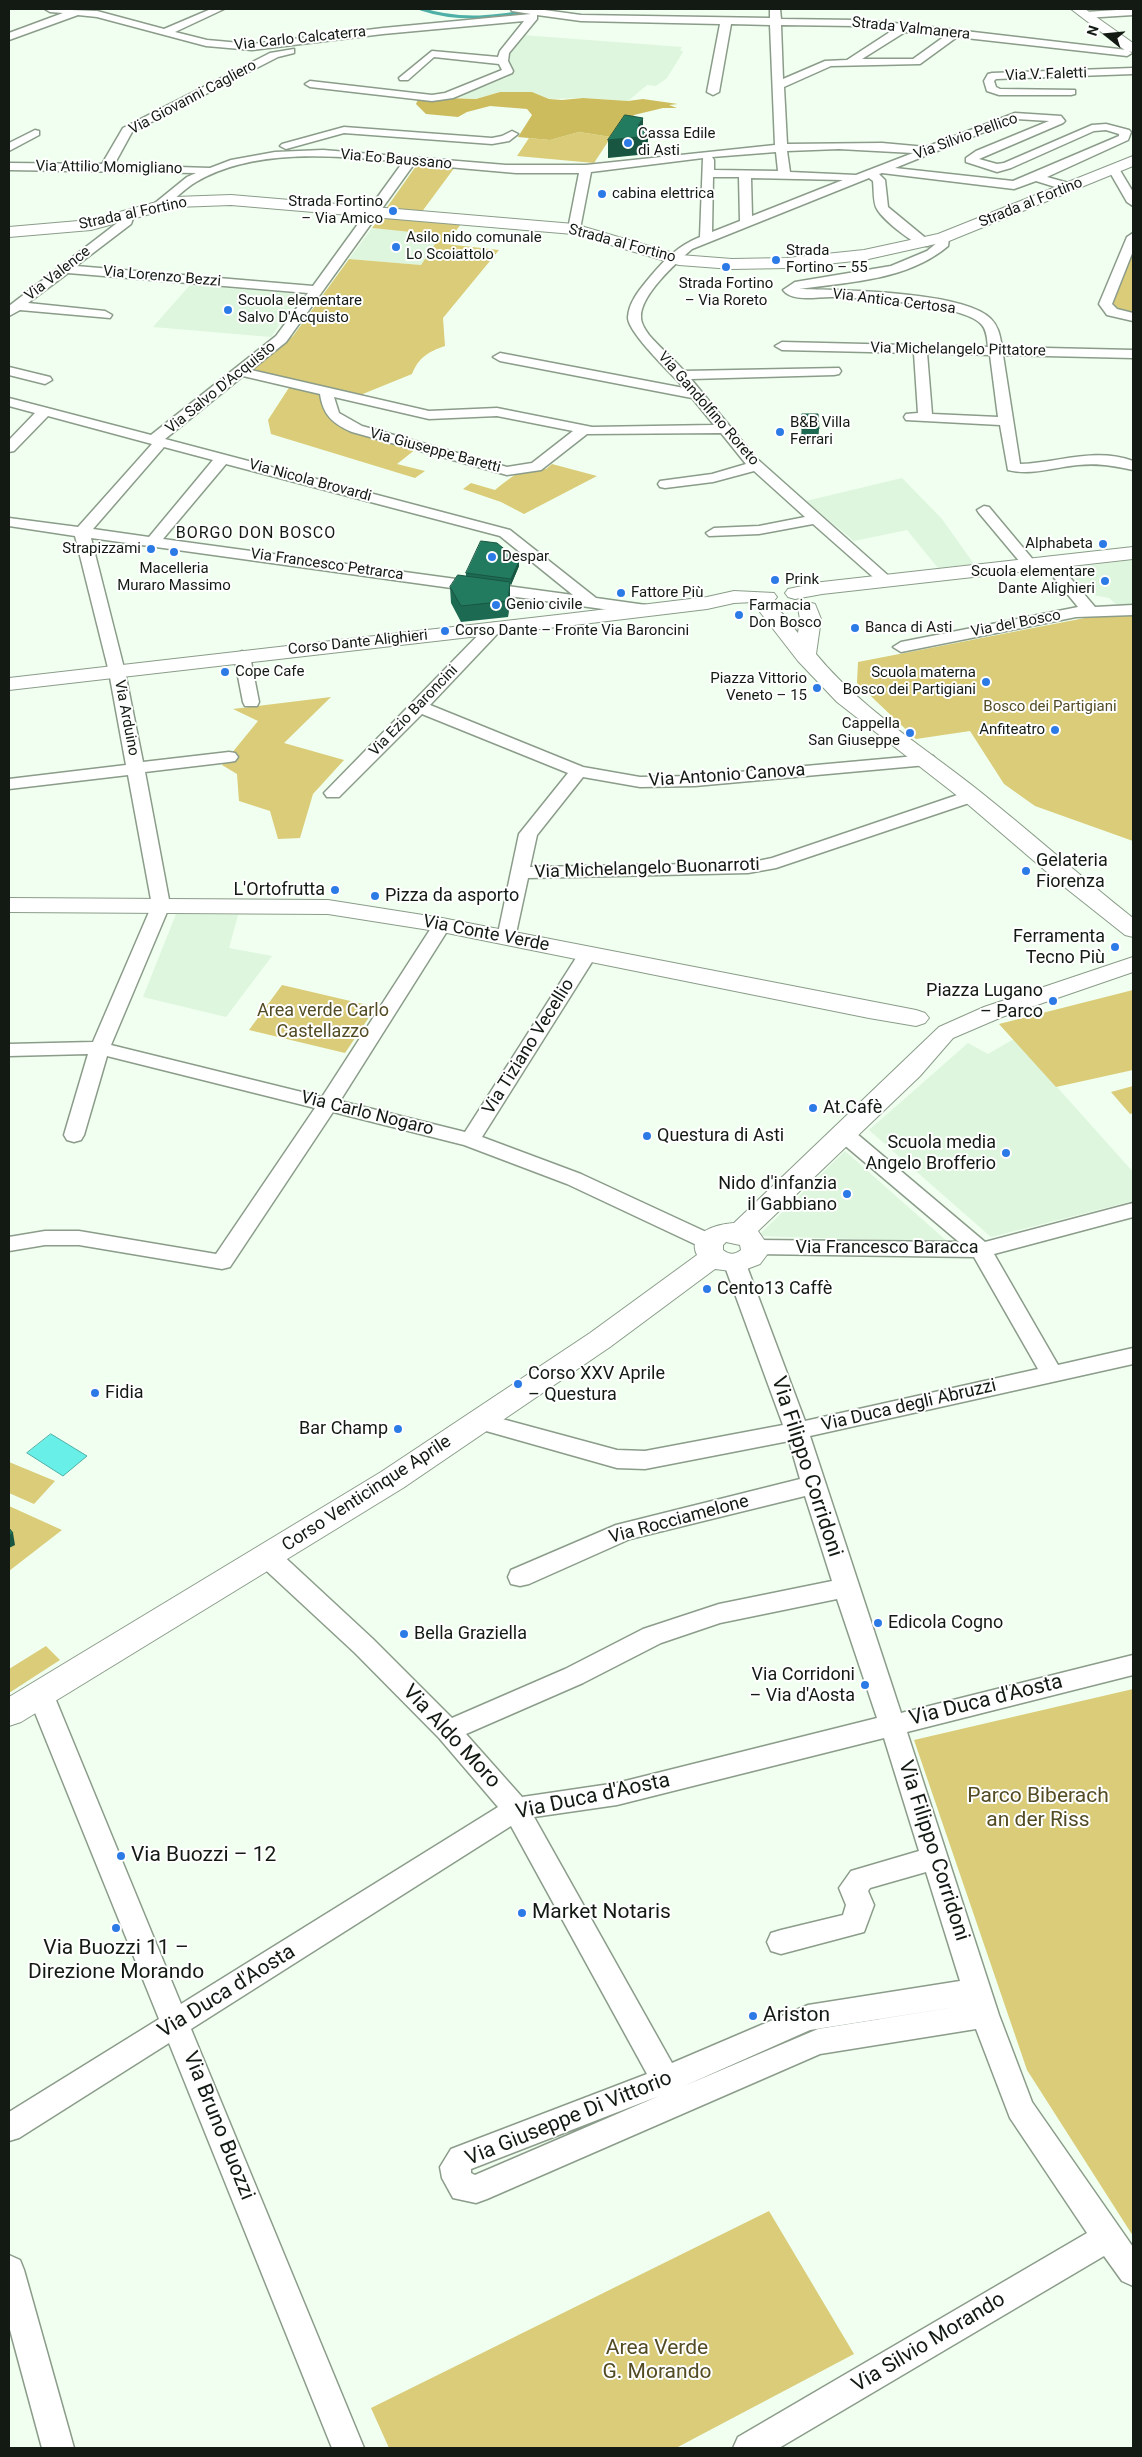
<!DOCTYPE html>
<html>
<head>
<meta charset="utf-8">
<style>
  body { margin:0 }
  #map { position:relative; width:1142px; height:2457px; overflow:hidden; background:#f0ffef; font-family:Roboto,sans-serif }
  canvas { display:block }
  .frame { position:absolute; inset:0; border:10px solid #131a13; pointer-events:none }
  .north { position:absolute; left:1082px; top:10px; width:50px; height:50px; -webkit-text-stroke:4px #fff; paint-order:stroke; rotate:287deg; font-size:14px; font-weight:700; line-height:20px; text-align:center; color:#131a13 }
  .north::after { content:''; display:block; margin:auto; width:18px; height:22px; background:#131a13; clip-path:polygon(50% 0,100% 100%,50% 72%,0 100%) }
</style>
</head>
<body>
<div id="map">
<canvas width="1142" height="2457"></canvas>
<div class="frame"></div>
<div class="north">N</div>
</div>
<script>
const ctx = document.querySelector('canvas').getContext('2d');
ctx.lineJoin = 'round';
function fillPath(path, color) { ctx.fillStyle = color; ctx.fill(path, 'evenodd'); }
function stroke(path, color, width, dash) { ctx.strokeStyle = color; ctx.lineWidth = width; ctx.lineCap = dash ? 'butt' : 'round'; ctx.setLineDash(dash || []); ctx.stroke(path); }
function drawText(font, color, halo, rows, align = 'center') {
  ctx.font = font + ' Roboto,sans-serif'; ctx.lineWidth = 4; ctx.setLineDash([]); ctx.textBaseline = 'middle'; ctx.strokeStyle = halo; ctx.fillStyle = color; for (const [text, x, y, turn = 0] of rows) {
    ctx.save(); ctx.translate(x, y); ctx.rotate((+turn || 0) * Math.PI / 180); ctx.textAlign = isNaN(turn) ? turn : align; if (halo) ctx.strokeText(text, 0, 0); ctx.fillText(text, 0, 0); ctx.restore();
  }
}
fillPath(new Path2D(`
  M522 35 682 47 680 50 683 52 667 78 656 86 647 85 628 101 583 98 549 99 532 92H500L476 99 456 97 472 88 486 86 508 77 512 71 509 66 511 63 507 58Z
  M372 228 442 234 421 265 349 259Z
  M190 285 300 294 271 337 153 327Z
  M902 478 942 519 974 564 938 568 907 530 854 541 806 501Z
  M1133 560V606L1121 608 1109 598 1087 594 1068 568Z
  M176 914 238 915 229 948 272 956 226 1017 143 997Z
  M1014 1039 1133 1172V1201L991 1237 869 1130 968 1043 988 1054Z
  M845 1151 948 1242 758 1236Z`), '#def6dd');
fillPath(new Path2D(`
  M579 132 611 137 594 163 517 156 529 138 550 140Z
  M422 164 455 167 421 213 385 210 416 166Z
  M381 217 461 224 446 244 499 250 443 318 445 346C428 352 419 357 412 374L353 398 327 391 339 421 416 449 397 464 425 471 415 478 271 434 268 420 292 383 251 371 293 336 349 259 421 265 441 235 372 228Z
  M1133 237V317L1117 314 1106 300Z
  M552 464 597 476 524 514 501 502 463 489 471 483 495 490C511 477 524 465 546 469Z
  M1133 615V841L1035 806 1004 784 970 731 916 739 857 683 858 662 1090 617Z
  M331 697 284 743 344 760 313 794 300 838 278 839 270 811 239 801 237 774 222 765 258 721 233 709Z
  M282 985 376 1007 345 1053 249 1030Z
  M1133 990V1070L1056 1087 999 1024Z
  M1133 1086V1113L1130 1114 1111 1092Z
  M9 1462 55 1481 34 1504 9 1493Z
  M9 1506 62 1530 9 1571Z
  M46 1646 60 1660 9 1693V1669Z
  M1133 1689V2236L1027 2070 914 1740Z
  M769 2211 854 2354 676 2448H389L371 2408Z`), '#dacc78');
fillPath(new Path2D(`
  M500 92H532L549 99 562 100 583 98 628 101 643 99 678 104 669 105 677 108H663L634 115 630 122 611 137 579 132 550 140 518 137 532 115 527 109 490 106 467 112 458 117 426 114 416 104 419 97 476 99Z`), '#cdbc5d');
const water = new Path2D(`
  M51 1434 87 1456 63 1476 27 1453Z`);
fillPath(water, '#68efe7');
stroke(water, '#4eafa7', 1);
stroke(new Path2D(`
  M421 9C460 22 499 17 539 9`), '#4eafa7', 3);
const minor = new Path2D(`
  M45 9 97 11 164 29 211 9H224L175 32 207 40 252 44 383 28 531 14 512 11 511 9H537L581 15 770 18V9H780L781 19 856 20 905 24 1127 50 1132 53 1127 56 957 37 920 64 831 66 784 87 787 144 882 143 926 147 1015 113 1061 116 1065 121 1063 123 979 159 997 164 1004 163 1092 125 1106 124 1129 130 1131 132 1128 140 1047 177 1072 184 1074 187 1072 190 1068 191 1036 181 1014 189 882 173 879 174 885 180 888 207 928 240 930 243 928 246C917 248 883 220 877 209 873 203 874 189 873 181L869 178 692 249C677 262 639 296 641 318 641 323 646 331 649 335 660 348 673 358 684 371L839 368 841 371 839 374 834 375 691 379 755 457 891 578 894 581 891 584H881L813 524 759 534 709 536 706 533 714 528 759 526 805 517 754 471 713 482 665 488 660 487 658 484 660 481 712 474 746 464 721 433 587 434 541 470 507 475 352 432C333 424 323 415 320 394L243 376 165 439 510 530 596 598 646 605 654 610 646 615 91 538 125 672 143 762 229 752 235 753 238 757 235 761 229 762 145 772 170 905 111 1045 322 1097 433 925 435 921H449L451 925 340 1101 465 1132 581 950H595L597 954 482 1137 581 1174 717 1237 720 1242 717 1247 709 1249 701 1247 567 1184 464 1145 333 1112 230 1267 222 1269 79 1245H45L9 1251V1237L45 1231H79L216 1254 315 1108 107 1056 84 1135 81 1140 74 1142 67 1140 64 1135 88 1054 9 1056V1044L93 1042 152 905 128 775 9 789V779L126 765 109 672 75 536 9 526V518L78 527 152 444 48 416 14 451 9 452V440L35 413 9 406V398L151 435 276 336 308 293 68 273 28 303 105 311 112 315 110 318 20 310 9 316V306L121 220 124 213 128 212 134 216 131 224 76 266 313 286 403 162C337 156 256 147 196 182 184 189 174 200 163 209L159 210 153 206 155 203 187 177 196 173 9 170V163L102 164 123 128 270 53 294 49V53L278 57 132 132 114 165 210 168 231 160 275 152 323 150 506 165H586L775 145 770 25 731 24 719 92 713 95 707 92 720 24 581 21 537 15V19L509 53 508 61 513 71 512 73 453 98 432 101 310 87 305 84 310 81 432 95 445 93 502 70 499 64 434 57 408 80H400L399 78 432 51 498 57 500 51 524 21 383 34 252 50 206 46 97 17 78 15 9 40V33L63 13 50 12ZM781 25 856 26 893 30 847 60 825 61 783 79ZM905 32 945 36 913 59H862ZM1016 119 1049 121 976 151 966 158V162L997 172 1011 168 1094 131 1106 130 1119 134V136L1013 181 895 168ZM839 149 913 153 856 175 790 172 787 151ZM776 152 778 171 714 170V160L712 157ZM703 158 700 237C678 246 665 259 650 277 641 288 629 301 628 317 627 332 673 375 684 388L500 353 493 357 500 361 692 398 714 425 592 427 497 408 429 411 251 370 286 342 414 164 516 173H579L568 229 574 233 580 229 591 172ZM713 177H739L740 221 712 232ZM751 178 843 180 752 216ZM334 397 429 419 497 416 573 431 532 463 507 467 362 426 339 413ZM164 447 213 460 149 537 93 529ZM226 464 500 536 573 595 163 539Z
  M1133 9V15L1085 18 1080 15 1085 12Z
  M1133 68V74L996 79 994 81 996 87 1000 89 1075 90V94L1071 95H999L987 91 984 81 988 74 992 73Z
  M344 127 492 138 502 136 512 131 518 134 509 141 492 144 344 133 286 149 280 146 282 144Z
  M35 130 39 131V135L9 151V143Z
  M1114 165 1118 167 1133 192V206L1127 202 1108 169Z
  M1133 233V251L1112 304 1117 309 1133 313V321L1107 315 1099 304 1127 237Z
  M943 234 949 238 948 246C908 280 850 282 799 289 838 290 965 291 991 319 999 327 1000 337 1002 347L1133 350V358L1003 355 1020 464C1058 463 1095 447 1133 461V470C1114 466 1099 463 1078 465 1055 467 1031 476 1008 470L1000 425 906 420 904 417 906 414 918 413 914 353 782 350 775 346 782 342 988 347C987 339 987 331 982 325 966 304 862 298 834 297 819 296 793 303 783 290L795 282 891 266 927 251 938 242 939 235ZM927 353 990 355 998 417 932 414Z
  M9 367 50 377 52 380 45 384 9 375Z
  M984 506 989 507 1035 562 1038 565 1035 568H1025L979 513 977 510Z
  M1050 558 1055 560 1095 607 1133 605V615L1076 617 901 652 893 647 901 642 1078 607 1042 563Z
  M494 623 502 628 500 631 430 705 583 767 640 777 695 776 927 755 933 756 936 760 933 764 927 765 695 786 640 787 583 777 537 835 530 867 748 863 772 858 966 792H978L981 796 978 800 776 868 748 873 528 878 515 938 513 942H499L497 938 519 834 568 773 422 714 339 797H327L324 793 488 625Z
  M242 651 250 656 259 702 257 706H245L243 702 234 656Z
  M843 1126 850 1128 985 1242 1133 1203V1217L994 1254 1058 1365 1133 1348V1364L810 1436 901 1713 1133 1655V1675L907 1732 999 2015 1032 2102 1133 2247V2286L1122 2281 1104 2256 779 2448H733L738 2437 1087 2233 1010 2118 976 2029 820 2054 487 2199 476 2203 453 2198 442 2178 440 2167 451 2149 647 2074 511 1826 191 2029 364 2448H332L169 2043 19 2138 9 2141V2112L159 2019 27 1693 31 1686 40 1683 49 1686 53 1693 181 2004 498 1807 439 1738 355 1653 259 1564 256 1557 259 1550 268 1548 277 1550 373 1639 452 1718 565 1669 643 1629 719 1604 832 1581 805 1496 630 1539 529 1584 520 1586 511 1584 508 1577 511 1570 616 1525 800 1479 789 1441 645 1469 617 1468 472 1427 469 1421 472 1415 480 1413 617 1450 645 1451 783 1425 724 1264 727 1259 735 1257 743 1259 746 1264 805 1421 1038 1369 974 1257 755 1254 747 1252 744 1247 747 1242 755 1240 959 1242 836 1138 833 1133 836 1128ZM837 1599 877 1718 617 1783 522 1797 466 1734 583 1683 661 1643 720 1623ZM884 1738 919 1851 851 1871 839 1888 846 1905 843 1915 781 1930 771 1933 767 1942 771 1951 781 1954 864 1932 874 1905 868 1891 870 1888 926 1872 960 1981 808 2005 672 2063 534 1817 617 1805ZM968 2005 818 2029 684 2086 810 2030ZM659 2096 475 2175 471 2173V2169Z
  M9 2255 20 2260 24 2270 74 2448H42L9 2326Z`);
const tertiary = new Path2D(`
  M1071 9H1085L1133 43V52L1126 51Z
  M1133 156V166L949 241 864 260 787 268 732 269 679 265 573 234 231 205 176 207 91 230 9 237V227L90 220 175 197 231 195 574 224 680 255 732 259 787 258 864 250 938 234Z
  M1133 547V559L822 594 795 599 788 597 785 593 788 589 822 582Z
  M734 591 774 593 777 597 774 601 734 603 707 609 566 626 9 690V678L566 614 707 597Z
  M808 602 815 604 821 619 816 654C859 707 924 747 978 790 1031 832 1081 877 1133 918V937L1125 935 1062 885 964 801 837 702 798 661 760 612 763 608C780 603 788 621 798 633L800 619 798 608 801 604Z
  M9 898 328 900 442 918 916 1010 925 1013 929 1018 925 1023 916 1026 869 1018 442 932 328 914 9 912Z
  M1133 957V972L1002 1017 953 1038 920 1076 758 1231 769 1247V1252L760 1264 739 1272 715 1269 610 1347 403 1488 21 1722 9 1726V1697L381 1472 590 1333 697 1255C686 1232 718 1224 734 1223L939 1027 984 1007ZM726 1242 740 1245 741 1250C734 1255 730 1255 723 1250V1245Z`);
stroke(minor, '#8b9c8a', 3);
stroke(tertiary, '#8b9c8a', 2);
fillPath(minor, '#fff');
fillPath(tertiary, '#fff');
fillPath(new Path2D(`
  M802 414 819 429 818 444H801Z
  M519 561V566L511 585 510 584V598L508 617 461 622 451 603 450 587 466 576V573Z`), '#1d6a52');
fillPath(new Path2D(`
  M643 118V136H648V154L608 158V140L638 125Z
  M519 561V566L511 585V579Z
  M510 582V598L508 617V601Z
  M13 1533 15 1545 9 1548V1535Z`), '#185642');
const building = new Path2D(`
  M625 115 643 118 638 125 648 136 608 140Z
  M802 414H818L819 429H802Z
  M481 541 497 543 519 561 511 579 466 573Z
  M458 575 510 582 508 601 461 606 450 587Z
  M9 1528 13 1533 9 1535Z`);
fillPath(building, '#227b5f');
stroke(building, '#185642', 1);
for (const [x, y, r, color] of [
  [628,143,5,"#2c7ae6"],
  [602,194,5,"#2c7ae6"],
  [393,211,5,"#2c7ae6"],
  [396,247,5,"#2c7ae6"],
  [776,260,5,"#2c7ae6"],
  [726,267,5,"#2c7ae6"],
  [228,310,5,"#2c7ae6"],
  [780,432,5,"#2c7ae6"],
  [1103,544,5,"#2c7ae6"],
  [151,549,5,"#2c7ae6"],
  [174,552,5,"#2c7ae6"],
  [492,557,5,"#2c7ae6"],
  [775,580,5,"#2c7ae6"],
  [1105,581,5,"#2c7ae6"],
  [621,593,5,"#2c7ae6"],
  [496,605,5,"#2c7ae6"],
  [739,615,5,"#2c7ae6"],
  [855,628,5,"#2c7ae6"],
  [445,631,5,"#2c7ae6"],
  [225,672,5,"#2c7ae6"],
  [986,682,5,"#2c7ae6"],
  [817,688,5,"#2c7ae6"],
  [1055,730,5,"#2c7ae6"],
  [910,733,5,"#2c7ae6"],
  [1026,871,5,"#2c7ae6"],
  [335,890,5,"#2c7ae6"],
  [375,896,5,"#2c7ae6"],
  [1115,947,5,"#2c7ae6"],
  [1053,1001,5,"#2c7ae6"],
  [813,1108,5,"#2c7ae6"],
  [647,1136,5,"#2c7ae6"],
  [1006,1153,5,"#2c7ae6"],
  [847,1194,5,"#2c7ae6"],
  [707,1289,5,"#2c7ae6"],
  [518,1384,5,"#2c7ae6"],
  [95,1393,5,"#2c7ae6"],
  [398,1429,5,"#2c7ae6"],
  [878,1623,5,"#2c7ae6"],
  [404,1634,5,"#2c7ae6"],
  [865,1685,5,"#2c7ae6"],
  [121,1856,5,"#2c7ae6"],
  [522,1913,5,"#2c7ae6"],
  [116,1928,5,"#2c7ae6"],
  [753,2016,5,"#2c7ae6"]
]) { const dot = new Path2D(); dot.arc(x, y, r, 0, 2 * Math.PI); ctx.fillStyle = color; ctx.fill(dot); stroke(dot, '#fff', 2); }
drawText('15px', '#131a13', '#fff', [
  ["Strada Valmanera",911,29,6],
  ["Via Carlo Calcaterra",300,39,-6],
  ["Via V. Faletti",1046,75,-2],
  ["Via Giovanni Cagliero",193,98,-28],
  ["Via Silvio Pellico",966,137,-20],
  ["Via Eo Baussano",396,160,5],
  ["Via Attilio Momigliano",109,168,1],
  ["Strada al Fortino",1031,203,-22],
  ["Strada al Fortino",133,214,-12],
  ["Strada al Fortino",622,244,15],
  ["Via Valence",58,274,-38],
  ["Via Lorenzo Bezzi",162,277,5],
  ["Via Antica Certosa",894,302,7],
  ["Via Michelangelo Pittatore",958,350,1],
  ["Via Salvo D'Acquisto",221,388,-39],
  ["Via Gandolfino Roreto",708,409,49],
  ["Via Giuseppe Baretti",435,451,15],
  ["Via Nicola Brovardi",310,481,15],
  ["Via Francesco Petrarca",327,565,8],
  ["Via del Bosco",1016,624,-11],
  ["Corso Dante Alighieri",358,643,-6],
  ["Via Ezio Baroncini",414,711,-46],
  ["Via Arduino",126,718,79]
]);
drawText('15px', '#131a13', '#fff', [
  ["Cassa Edile",638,134],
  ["di Asti",638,151],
  ["cabina elettrica",612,194],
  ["Strada Fortino",383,202,"right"],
  ["– Via Amico",383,219,"right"],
  ["Asilo nido comunale",406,238],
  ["Lo Scoiattolo",406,255],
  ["Strada",786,251],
  ["Fortino – 55",786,268],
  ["Strada Fortino",726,284,"center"],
  ["– Via Roreto",726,301,"center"],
  ["Scuola elementare",238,301],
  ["Salvo D'Acquisto",238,318],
  ["B&B Villa",790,423],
  ["Ferrari",790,440],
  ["Alphabeta",1093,544,"right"],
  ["Strapizzami",141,549,"right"],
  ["Despar",502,557],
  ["Macelleria",174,569,"center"],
  ["Muraro Massimo",174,586,"center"],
  ["Scuola elementare",1095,572,"right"],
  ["Dante Alighieri",1095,589,"right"],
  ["Prink",785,580],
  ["Fattore Più",631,593],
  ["Genio civile",506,605],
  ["Farmacia",749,606],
  ["Don Bosco",749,623],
  ["Banca di Asti",865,628],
  ["Corso Dante – Fronte Via Baroncini",455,631],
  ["Cope Cafe",235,672],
  ["Scuola materna",976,673,"right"],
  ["Bosco dei Partigiani",976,690,"right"],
  ["Piazza Vittorio",807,679,"right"],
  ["Veneto – 15",807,696,"right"],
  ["Cappella",900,724,"right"],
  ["San Giuseppe",900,741,"right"],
  ["Anfiteatro",1045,730,"right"]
], 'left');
drawText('15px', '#524b23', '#fff', [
  ["Bosco dei Partigiani",1050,707]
]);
ctx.letterSpacing = '1px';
drawText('16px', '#131a13', '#fff', [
  ["BORGO DON BOSCO",256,534]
]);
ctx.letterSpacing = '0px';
drawText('18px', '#131a13', '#fff', [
  ["Via Antonio Canova",727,776,-4],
  ["Via Michelangelo Buonarroti",647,869,-2],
  ["Via Conte Verde",486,934,11],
  ["Via Tiziano Vecellio",529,1047,-58],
  ["Via Carlo Nogaro",367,1114,14],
  ["Via Francesco Baracca",887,1248],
  ["Via Duca degli Abruzzi",909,1406,-13],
  ["Corso Venticinque Aprile",367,1494,-33],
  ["Via Rocciamelone",679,1520,-15]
]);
drawText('18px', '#131a13', '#fff', [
  ["Gelateria",1036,861],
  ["Fiorenza",1036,882],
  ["L'Ortofrutta",325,890,"right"],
  ["Pizza da asporto",385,896],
  ["Ferramenta",1105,937,"right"],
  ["Tecno Più",1105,958,"right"],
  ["Piazza Lugano",1043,991,"right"],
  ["– Parco",1043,1012,"right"],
  ["At.Cafè",823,1108],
  ["Questura di Asti",657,1136],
  ["Scuola media",996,1143,"right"],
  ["Angelo Brofferio",996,1164,"right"],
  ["Nido d'infanzia",837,1184,"right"],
  ["il Gabbiano",837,1205,"right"],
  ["Cento13 Caffè",717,1289],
  ["Corso XXV Aprile",528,1374],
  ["– Questura",528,1395],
  ["Fidia",105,1393],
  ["Bar Champ",388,1429,"right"],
  ["Edicola Cogno",888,1623],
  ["Bella Graziella",414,1634],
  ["Via Corridoni",855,1675,"right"],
  ["– Via d'Aosta",855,1696,"right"]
], 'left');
drawText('18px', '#524b23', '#fff', [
  ["Area verde Carlo",323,1011],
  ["Castellazzo",323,1032]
]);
drawText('21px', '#131a13', '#fff', [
  ["Via Filippo Corridoni",806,1467,72],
  ["Via Duca d'Aosta",986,1701,-14],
  ["Via Aldo Moro",451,1737,47],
  ["Via Duca d'Aosta",593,1797,-12],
  ["Via Filippo Corridoni",933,1851,72],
  ["Via Duca d'Aosta",227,1992,-32],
  ["Via Giuseppe Di Vittorio",569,2119,-22],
  ["Via Bruno Buozzi",218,2126,68],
  ["Via Silvio Morando",929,2343,-31]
]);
drawText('21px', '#524b23', '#fff', [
  ["Parco Biberach",1038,1797],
  ["an der Riss",1038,1821],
  ["Area Verde",657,2349],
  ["G. Morando",657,2373]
]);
drawText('21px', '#131a13', '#fff', [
  ["Via Buozzi – 12",131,1856],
  ["Market Notaris",532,1913],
  ["Via Buozzi 11 –",116,1949,"center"],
  ["Direzione Morando",116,1973,"center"],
  ["Ariston",763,2016]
], 'left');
</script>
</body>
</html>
